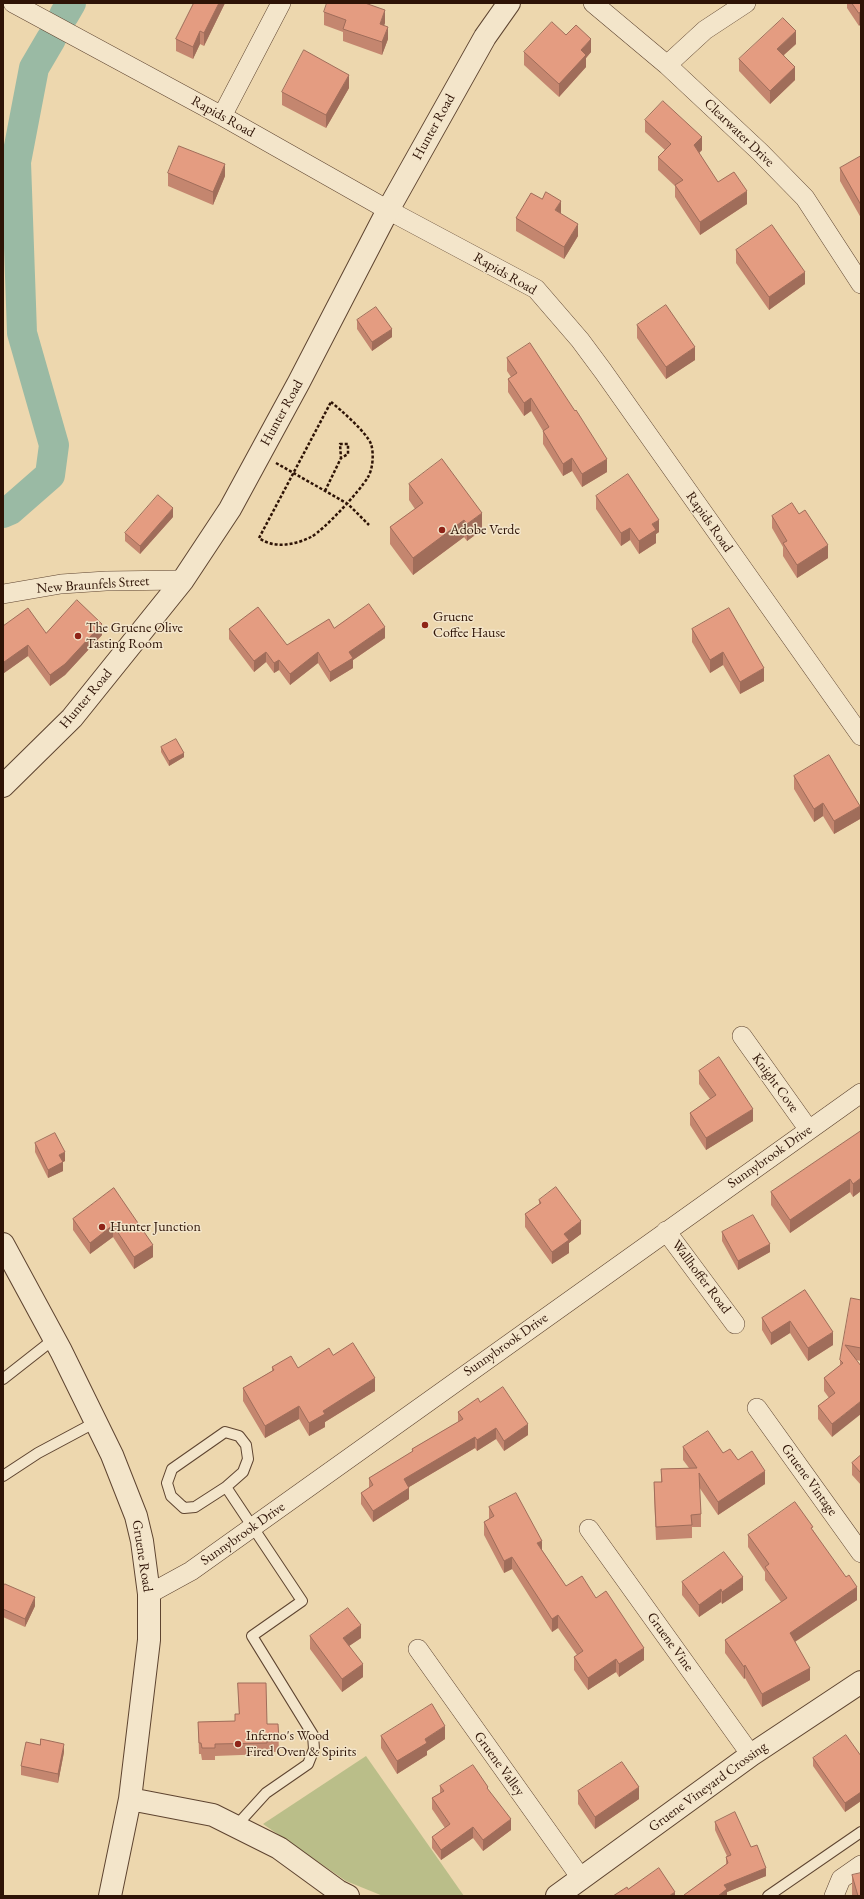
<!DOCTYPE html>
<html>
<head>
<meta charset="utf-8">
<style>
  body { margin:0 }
  #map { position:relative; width:864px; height:1899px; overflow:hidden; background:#edd7ae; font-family:"EB Garamond",serif }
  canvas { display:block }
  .frame { position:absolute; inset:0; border:4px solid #2e1306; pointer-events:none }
</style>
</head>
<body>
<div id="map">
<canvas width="864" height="1899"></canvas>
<div class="frame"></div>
</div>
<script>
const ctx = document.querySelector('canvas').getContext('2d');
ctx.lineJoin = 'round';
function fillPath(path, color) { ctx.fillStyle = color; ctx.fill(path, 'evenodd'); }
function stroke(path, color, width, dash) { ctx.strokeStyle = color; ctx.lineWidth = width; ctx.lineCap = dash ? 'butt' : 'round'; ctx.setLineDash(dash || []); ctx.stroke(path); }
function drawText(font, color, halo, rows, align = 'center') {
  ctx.font = font + ' "EB Garamond",serif'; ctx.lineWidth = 3; ctx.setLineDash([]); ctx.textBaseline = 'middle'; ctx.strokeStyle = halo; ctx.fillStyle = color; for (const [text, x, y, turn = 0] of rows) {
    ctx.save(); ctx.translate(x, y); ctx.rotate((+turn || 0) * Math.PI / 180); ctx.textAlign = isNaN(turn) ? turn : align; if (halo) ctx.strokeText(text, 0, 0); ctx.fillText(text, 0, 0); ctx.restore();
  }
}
fillPath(new Path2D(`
  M366 1756 464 1896H383L346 1881 263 1824Z`), '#babe89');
stroke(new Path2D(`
  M64 15 71 3
  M3 513 10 510 50 475 54 445 22 333 16 162 34 68 51 39`), '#9abaa4', 30);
const service = new Path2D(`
  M3 1379 54 1339
  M3 1476 38 1453 96 1422
  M226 1487 243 1472 248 1459 246 1445 239 1436 225 1432 172 1469 167 1483 171 1496 184 1508 195 1507 226 1487 302 1601 252 1636 313 1735 314 1749 308 1764 266 1793 236 1826
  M768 1896 861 1832`);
const minor = new Path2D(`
  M13 3 222 116 388 210 536 289 580 340 603 371 861 736
  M593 3 667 65 760 152 805 198 861 284
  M667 65 705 30 746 3
  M222 116 281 3
  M3 594 61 584 106 581 183 580
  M742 1036 809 1130
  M666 1231 735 1324
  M757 1408 861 1553
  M589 1529 751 1755
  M149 1594 191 1571 861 1093
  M418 1649 581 1878
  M834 1896 841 1879 861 1865`);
const tertiary = new Path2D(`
  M3 786 72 718 183 580 230 509 299 382 388 210 485 37 509 3
  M3 1244 61 1351 112 1455 136 1516 142 1541 149 1594V1640L130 1799 110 1896
  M130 1799 213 1815 279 1848 338 1891 348 1896
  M557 1896 751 1755 861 1682`);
stroke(service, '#5e4430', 12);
stroke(minor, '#5e4430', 20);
stroke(tertiary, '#5e4430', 24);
stroke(new Path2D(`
  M331 402C341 410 367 433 371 444 374 453 373 469 368 477 360 491 324 530 311 537 295 545 274 549 259 538Z
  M276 463 348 504 369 525
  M325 491 341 458 348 454V444H340L341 458`), '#2e1306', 2.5, [3, 2]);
stroke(service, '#f3e5ca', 10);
stroke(minor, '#f3e5ca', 19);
stroke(tertiary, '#f3e5ca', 22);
fillPath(new Path2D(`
  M194 3H225L204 46 200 44 193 59 176 51V39Z
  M847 3H861L859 26 847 8Z
  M324 12 385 23 384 25 388 39 382 55 343 41V32L324 25Z
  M566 35 591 52 586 58V67L559 97 524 65V52Z
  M796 44 784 55 795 80 770 104 739 71V59Z
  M349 88 326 128 282 105V92Z
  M645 120 702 150 699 153 718 182 747 204 700 235 675 197V186L658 170V157L665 150 645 132Z
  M861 156V218L840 181V168Z
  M168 173 225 176 213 205 168 186Z
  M516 218 578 236 564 259 516 231Z
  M736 250 805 284 769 310 736 263Z
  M357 320 392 337 372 351 357 329Z
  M637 325 695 360 666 379 637 338Z
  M507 358 607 472 582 487 572 471 563 476 543 444V431L531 411 524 416 508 392V379L511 377 507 371Z
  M409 484 482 530 467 541 464 537 413 575 390 544V527L415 509 409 500Z
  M596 496 659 532 656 534V543L639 554 630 540 621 546 596 509Z
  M772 516 828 558 797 578 783 556V547L772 528Z
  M173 517 140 554 125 541V533Z
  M3 626 46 633 102 635 65 675 50 686 28 656 4 673 3 671Z
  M334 628 385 638 353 660V668L330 682 318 663 290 685 279 670 274 673 266 662 254 672 229 639V629L287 645Z
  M692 629 764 681 740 694 723 665 710 673 692 642Z
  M161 747 184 757 169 766 161 752Z
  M794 776 860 819 834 834 823 816 814 822 794 789Z
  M699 1071 753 1121 706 1150 690 1125V1113L710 1099 699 1084Z
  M861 1131V1191L853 1197 850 1192 790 1233 771 1205V1192Z
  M35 1143 65 1161 63 1162V1171L48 1178 35 1152Z
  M114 1188 153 1257 134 1269 113 1237 90 1254 73 1230V1219Z
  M539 1200 581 1234 569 1243V1253L552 1264 525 1227V1214L539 1204Z
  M722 1232 770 1252 738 1270 722 1241Z
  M805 1290 833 1345 808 1361 790 1333 771 1345 762 1330V1318Z
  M861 1300V1361L856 1360 832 1437 818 1419V1406L829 1398 824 1391V1378L840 1366V1360Z
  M333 1355 375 1391 325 1422V1427L309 1436 299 1419 265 1438 243 1401V1388L272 1371V1367L298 1368Z
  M480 1402 528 1435 504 1451 496 1439 477 1451 475 1448 409 1487V1499L373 1522 361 1504V1493L369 1488V1478L412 1452V1449L458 1422V1412Z
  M683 1447 723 1453 738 1460 765 1484 718 1515 699 1487 701 1514V1527H692V1538L656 1540 654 1495V1482H661V1469L689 1468 683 1460Z
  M861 1455V1485L852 1475V1463Z
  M489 1507 542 1550 566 1586 596 1598 644 1660 619 1677 616 1672 588 1690 574 1670V1657L577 1655 558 1628 552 1632 512 1569 504 1573 484 1535V1522L489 1519Z
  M813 1530 857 1600 795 1642 810 1680 762 1707 745 1678 744 1679 725 1653V1640L781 1602 765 1580V1572L748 1547V1535Z
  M682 1582 743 1590 722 1604 721 1602 699 1617 682 1595Z
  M3 1587 35 1606 25 1627 3 1617Z
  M310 1636 361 1638 349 1646 363 1677 342 1692 310 1649Z
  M238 1683 267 1724H278L279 1752H267V1754L215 1756V1760H202L201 1754H199L198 1722 235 1721 239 1714Z
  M381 1736 445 1739 427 1751V1755L397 1774 381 1748Z
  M64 1752 58 1783 21 1775V1766Z
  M861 1756V1801L845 1812 813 1766V1758Z
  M440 1786 488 1790 511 1830 483 1851 473 1838 441 1860 432 1848V1837L445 1828 432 1809V1798L440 1793Z
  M578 1791 639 1799 595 1829 578 1804Z
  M715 1822 751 1847 766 1876 727 1892V1896H684V1895L726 1865V1857L727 1856 715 1830Z
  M852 1875 861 1896H852Z`), '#c4866f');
fillPath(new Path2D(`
  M219 3H225L204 46V33Z
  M385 10V23L380 37V24Z
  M861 11V24L859 26V13Z
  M388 27V39L382 55V42Z
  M200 31V44L193 59V47Z
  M796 31V44L777 61V49Z
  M591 39V52L586 58V67L559 97V84L581 50Z
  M795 67V80L770 104V91Z
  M349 75V88L326 128V115Z
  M702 137V150L694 158V145Z
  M225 164V176L213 205V192Z
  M747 191V204L700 235V222Z
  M561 201V214L555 210Z
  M578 224V236L564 259V247Z
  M805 272V284L769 310V297Z
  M392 329V337L372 351V342Z
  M695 347V360L666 379V367Z
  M531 398V411L524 416V403Z
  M572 458V471L563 476V464Z
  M607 459V472L582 487V474Z
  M173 508V517L140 554V546Z
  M482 513V530L467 541V524Z
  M464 520V537L413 575V558Z
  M659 520V532L656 534V543L639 554V541L652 524Z
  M630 528V540L621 546V533Z
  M828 545V558L797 578V565Z
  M102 624V635L65 675 50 686V675Z
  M385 627V638L353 660V668L330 682V672L349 652Z
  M28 645V656L4 673V662Z
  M266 652V662L254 672V661Z
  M318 652V663L290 685V674Z
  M723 652V665L710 673V660Z
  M279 660V670L274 673V663Z
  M764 668V681L740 694V682Z
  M4 743V756L3 757V744Z
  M184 753V757L169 766V761Z
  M823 803V816L814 822V809Z
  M860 806V819L834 834V821Z
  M753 1109V1121L706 1150V1138Z
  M65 1152V1161L59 1164V1155Z
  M63 1162V1171L48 1178V1170Z
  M861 1178V1191L853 1197V1184Z
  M850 1179V1192L790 1233V1220Z
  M581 1221V1234L569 1243V1253L552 1264V1252L564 1234Z
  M113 1225V1237L90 1254V1243Z
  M770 1244V1252L738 1270V1261Z
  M153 1245V1257L134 1269V1257Z
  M790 1321V1333L771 1345V1333Z
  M833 1332V1345L808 1361V1348Z
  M375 1378V1391L325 1422V1427L309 1436V1423L323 1411Z
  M861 1401V1414L832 1437V1424Z
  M299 1406V1419L265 1438V1426Z
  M528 1424V1435L504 1451V1441Z
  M496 1428V1439L477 1451V1440Z
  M475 1437V1448L404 1490V1479Z
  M765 1471V1484L718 1515V1502Z
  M409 1488V1499L373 1522V1511Z
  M542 1541V1554L537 1543Z
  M512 1557V1569L504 1573V1561Z
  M743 1577V1590L722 1604V1592Z
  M857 1587V1600L790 1645V1633Z
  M721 1589V1602L699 1617V1605Z
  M35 1597V1606L25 1627V1619Z
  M558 1615V1628L552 1632V1619Z
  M361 1625V1638L343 1650V1638Z
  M644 1648V1660L619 1677V1664Z
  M616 1659V1672L588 1690V1678Z
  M363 1664V1677L342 1692V1679Z
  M745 1665V1678L744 1679V1667Z
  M810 1668V1680L762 1707V1694Z
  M445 1726V1739L427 1751V1755L397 1774V1761L425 1739Z
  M64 1744V1752L58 1783V1774Z
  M639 1787V1799L595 1829V1817Z
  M861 1792V1801L845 1812V1803Z
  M511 1819V1830L483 1851V1840Z
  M473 1827V1838L441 1860V1850Z
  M766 1868V1876L727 1892V1896H718L724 1885Z
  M675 1892V1896H669Z`), '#a06d5a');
const building = new Path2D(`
  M194 3H219L204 33 200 31 193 47 176 39Z
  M327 3H365L385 10 380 24 388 27 382 42 343 29 346 20 324 12Z
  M852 3H861V11L859 13Z
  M783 18 796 31 777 49 795 67 770 91 739 59Z
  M552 22 566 35 576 25 591 39 581 50 586 55 559 84 524 52Z
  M304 50 349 75 326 115 282 92Z
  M663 101 702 137 694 145 718 182 734 172 747 191 700 222 675 185 683 180 658 157 671 144 645 120Z
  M179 146 225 164 213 192 168 173Z
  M861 156V205L840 168Z
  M546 192 561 201 555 210 578 224 564 247 516 218 531 193 542 199Z
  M772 225 805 272 769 297 736 250Z
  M666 305 695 347 666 367 637 325Z
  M376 307 392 329 372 342 357 320Z
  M530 343 575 411 576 410 607 459 582 474 572 458 563 464 543 431 549 427 531 398 524 403 508 379 517 373 507 358Z
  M442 459 482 513 467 524 464 520 413 558 390 527 423 503 409 484Z
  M628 474 659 520 652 524 656 530 639 541 630 528 621 533 596 496Z
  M158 495 173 508 140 546 125 533Z
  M792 503 799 514 805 510 828 545 797 565 783 543 787 541 772 516Z
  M77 600 102 624 65 664 50 675 28 645 4 662 3 660V626L28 608 46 633Z
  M369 604 385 627 349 652 353 658 330 672 318 652 290 674 279 660 274 663 266 652 254 661 229 629 258 607 287 645 329 619 334 628Z
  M729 608 764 668 740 682 723 652 710 660 692 629Z
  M176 739 184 753 169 761 161 747Z
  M829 755 860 806 834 821 823 803 814 809 794 776Z
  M719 1057 753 1109 706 1138 690 1113 716 1095 699 1071Z
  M861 1131V1178L853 1184 850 1179 790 1220 771 1192Z
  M55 1133 65 1152 59 1155 63 1162 48 1170 35 1143Z
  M556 1187 581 1221 564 1234 569 1240 552 1252 525 1214 541 1203 539 1200Z
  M114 1188 153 1245 134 1257 113 1225 90 1243 73 1219Z
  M753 1215 770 1244 738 1261 722 1232Z
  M805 1290 833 1332 808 1348 790 1321 771 1333 762 1318Z
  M851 1298 861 1300V1348L845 1345 861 1366V1401L832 1424 818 1406 835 1393 824 1378 843 1363 840 1360Z
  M353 1343 375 1378 323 1411 325 1414 309 1423 299 1406 265 1426 243 1388 274 1370 272 1367 291 1356 298 1368 329 1348 333 1355Z
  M503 1387 528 1424 504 1441 496 1428 477 1440 475 1437 404 1479 409 1488 373 1511 361 1493 373 1485 369 1478 413 1451 412 1449 463 1419 458 1412 478 1398 480 1402Z
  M708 1431 723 1453 730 1449 738 1460 752 1451 765 1471 718 1502 699 1473 701 1514 691 1515 692 1525 656 1527 654 1482H662L661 1469 697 1468 683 1447Z
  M861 1455V1473L852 1463Z
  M516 1493 542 1541 537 1543 566 1586 582 1576 596 1598 606 1591 644 1648 619 1664 616 1659 588 1678 574 1657 583 1651 558 1615 552 1619 512 1557 504 1561 484 1522 494 1516 489 1507Z
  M795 1502 813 1527 811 1528 846 1577 849 1575 857 1587 790 1633 810 1668 762 1694 745 1665 744 1667 725 1640 787 1598 765 1567 769 1564 748 1535Z
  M724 1552 743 1577 722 1592 721 1589 699 1605 682 1582Z
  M5 1584 35 1597 25 1619 3 1609V1587Z
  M348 1608 361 1625 343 1638 363 1664 342 1679 310 1636Z
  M238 1683H266L267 1724H278L279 1740 267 1741V1743L215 1744V1748H202L201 1743H199L198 1722 235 1721V1714H239Z
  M432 1704 445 1726 425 1739 427 1743 397 1761 381 1736Z
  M846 1735 861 1756V1792L845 1803 813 1758Z
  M41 1739 64 1744 58 1774 21 1766 26 1742 40 1745Z
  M622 1762 639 1787 595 1817 578 1791Z
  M473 1765 488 1787 487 1788 511 1819 483 1840 473 1827 441 1850 432 1837 450 1824 432 1798 444 1791 440 1786Z
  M735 1812 751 1847 757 1845 766 1868 724 1885 727 1889 718 1896H685L684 1895 728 1863 726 1857 731 1855 715 1822Z
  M659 1868 675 1892 669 1896H613L627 1887 628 1889Z
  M861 1873V1896H858L852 1875Z`);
fillPath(building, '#e49c81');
stroke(building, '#a06d5a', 1);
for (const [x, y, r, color] of [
  [442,530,4,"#8f2418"],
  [425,625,4,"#8f2418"],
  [78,636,4,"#8f2418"],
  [102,1227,4,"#8f2418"],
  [238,1744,4,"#8f2418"]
]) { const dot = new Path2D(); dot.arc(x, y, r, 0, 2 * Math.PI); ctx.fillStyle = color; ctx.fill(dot); stroke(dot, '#f3e5ca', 1.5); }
drawText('14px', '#2e1306', '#f3e5ca', [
  ["Rapids Road",223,117,29],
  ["Hunter Road",434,127,-61],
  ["Clearwater Drive",739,133,44],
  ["Rapids Road",505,274,30],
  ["Hunter Road",282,413,-61],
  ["Rapids Road",709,522,55],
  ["New Braunfels Street",93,585,-4],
  ["Hunter Road",86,699,-50],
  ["Knight Cove",775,1083,54],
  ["Sunnybrook Drive",770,1157,-35],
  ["Wallhoffer Road",701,1277,53],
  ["Sunnybrook Drive",506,1345,-35],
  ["Gruene Vintage",809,1480,54],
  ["Sunnybrook Drive",243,1534,-35],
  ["Gruene Road",142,1556,81],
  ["Gruene Vine",670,1642,54],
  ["Gruene Valley",499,1764,54],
  ["Gruene Vineyard Crossing",708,1787,-36]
]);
drawText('14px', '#2e1306', '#f3e5ca', [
  ["Adobe Verde",450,530],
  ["Gruene",433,617],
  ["Coffee Hause",433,633],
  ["The Gruene Olive",86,628],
  ["Tasting Room",86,644],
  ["Hunter Junction",110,1227],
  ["Inferno's Wood",246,1736],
  ["Fired Oven & Spirits",246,1752]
], 'left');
</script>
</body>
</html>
